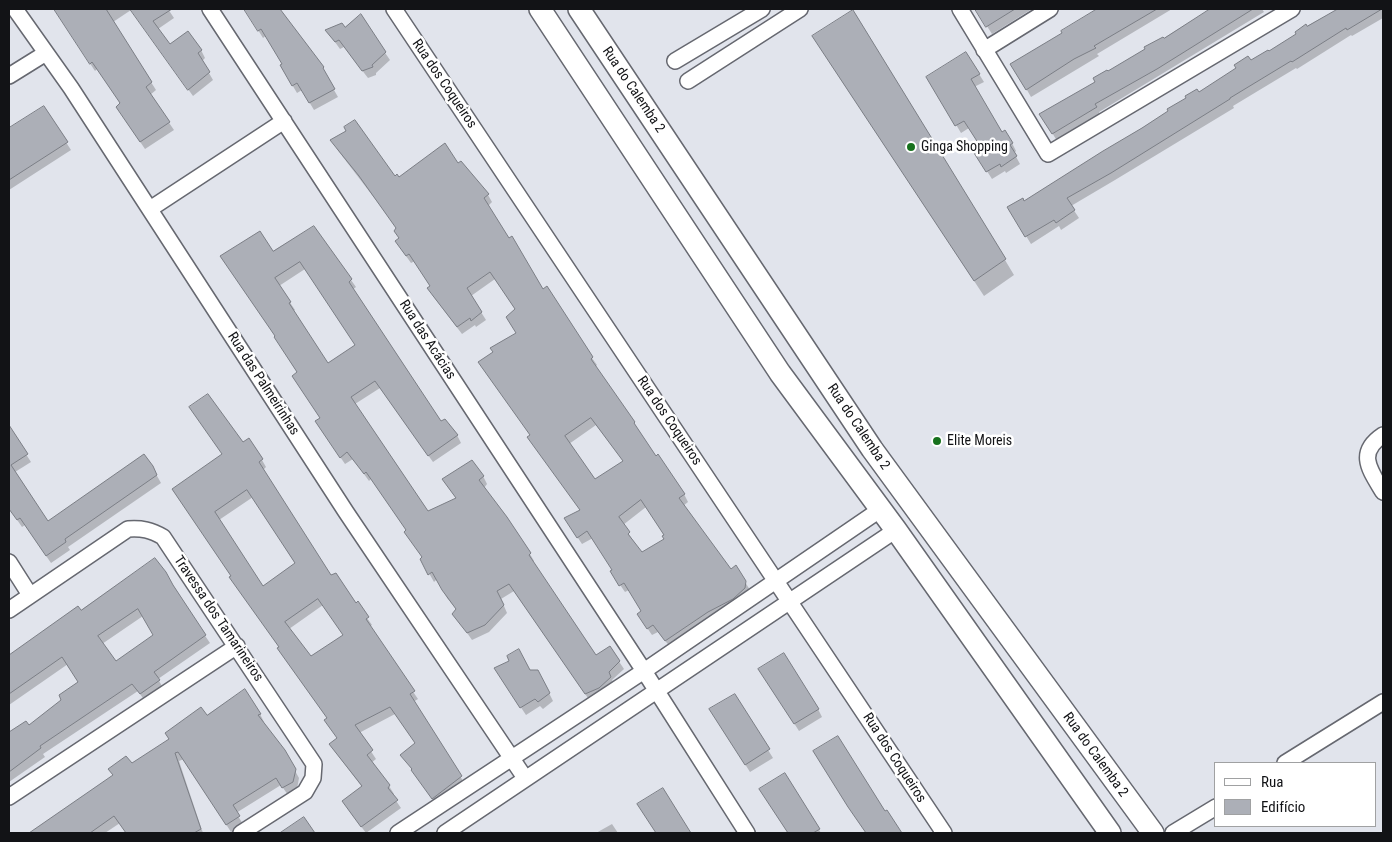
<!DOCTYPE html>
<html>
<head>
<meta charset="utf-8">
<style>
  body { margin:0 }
  #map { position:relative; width:1392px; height:842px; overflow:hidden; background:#e1e4ec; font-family:"Roboto Condensed",sans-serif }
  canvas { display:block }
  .frame { position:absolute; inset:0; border:10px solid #121316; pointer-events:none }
  .legend { position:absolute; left:1214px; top:762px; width:162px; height:65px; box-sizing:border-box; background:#fff; border:1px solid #a0a1a2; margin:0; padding:6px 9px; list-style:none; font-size:15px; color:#121316 }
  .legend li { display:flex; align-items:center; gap:10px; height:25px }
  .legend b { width:25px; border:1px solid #a0a1a2 }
</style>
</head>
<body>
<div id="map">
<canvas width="1392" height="842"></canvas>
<div class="frame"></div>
<ul class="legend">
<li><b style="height:6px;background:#fff"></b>Rua</li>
<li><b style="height:14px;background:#acafb7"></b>Edifício</li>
</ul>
</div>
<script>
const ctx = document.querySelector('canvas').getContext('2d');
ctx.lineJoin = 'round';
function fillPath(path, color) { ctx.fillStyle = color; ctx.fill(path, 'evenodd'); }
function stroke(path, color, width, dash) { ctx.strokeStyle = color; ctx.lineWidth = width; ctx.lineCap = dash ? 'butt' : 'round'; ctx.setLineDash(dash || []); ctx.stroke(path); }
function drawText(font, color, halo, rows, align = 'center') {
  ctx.font = font + ' "Roboto Condensed",sans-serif'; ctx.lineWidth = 5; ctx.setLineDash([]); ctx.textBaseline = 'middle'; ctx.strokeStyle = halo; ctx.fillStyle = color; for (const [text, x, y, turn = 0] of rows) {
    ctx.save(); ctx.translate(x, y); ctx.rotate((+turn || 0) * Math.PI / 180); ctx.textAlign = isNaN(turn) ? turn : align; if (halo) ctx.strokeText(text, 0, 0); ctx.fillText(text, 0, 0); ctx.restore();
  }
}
fillPath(new Path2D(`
  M54 9H168L174 18 158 29 170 46 201 50 205 58 202 61 213 80 193 96 131 10 113 22 156 90 150 95 174 130 145 149 122 115 121 104 97 69 95 71Z
  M245 9H282L280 11 326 76 338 97 314 110 302 90 297 93 281 66 284 64 267 35 263 38Z
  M976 9H1032L992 34Z
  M1099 9H1172L1097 54 1099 56 1031 97 1012 64 1064 33 1063 32Z
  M1212 9H1262L1264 12 1099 112 1100 115 1057 141 1041 114 1097 83 1108 73Z
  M1340 9H1383V18L1352 36 1351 35 1297 69 1296 68 1233 106 1234 108 1115 180 1071 206 1079 218 1061 230 1059 226 1031 244 1009 208 1024 202 1198 93 1250 62 1269 53 1307 28Z
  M360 16 390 60 376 73V75L368 78 344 47 340 49 327 31 345 29Z
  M823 52 1005 260 1014 275 984 296Z
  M979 74 984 82 974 87 1002 133 1012 143 1016 151 1014 153 1020 164 1006 173 1005 171 992 179 976 154 983 150 969 128 961 133 928 77Z
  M44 108 71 150 9 190V130Z
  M336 148 398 178 458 165 488 195 492 202 488 206 542 291 546 288 592 358 597 365 595 367 637 431 684 494 688 502 683 506 731 571 745 582 750 590 671 648 658 632 652 635 643 622V611L629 590 625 592 616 579 613 570 593 538 582 544 570 526 581 511 531 436 518 334 516 310 495 279 471 296 486 320 476 327 475 325 462 334 433 296 429 289 431 287 415 261 411 263 401 249 398 229ZM596 425 624 462 595 481 569 444ZM646 507 665 536 666 540 642 554 623 525Z
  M314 227 351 280 356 287 352 290 441 423 457 435 461 443 433 462 380 388 355 404 428 512 457 499 448 487 483 476 487 484 484 488 530 554 534 561 532 563 596 657 610 648 624 669 612 680 615 685 590 701 514 591 501 599 507 613 489 632 472 640 454 614 457 610 447 598 437 579 434 582 421 559 423 558 407 531 371 479 369 481 353 459 345 464 321 429V419L298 373 280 345 273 253ZM305 269 357 345 327 365 293 311 295 310 279 286Z
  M9 428 31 462 15 472 48 522 152 467 161 483 68 547 70 550 51 563 25 525 22 527 9 508Z
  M243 444 262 460 266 467 263 470 331 576 367 618 372 625 369 627 418 699 413 702 465 784 437 806 402 755 416 744 395 714 359 733 376 759 371 763 389 786 394 794 392 795 401 808 366 833 348 809 362 787 330 745 338 739 328 719 278 649 280 648 178 497ZM253 497 296 565 262 587 219 520ZM323 605 344 635 311 658 289 629Z
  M174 590 210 643 158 679 163 688 145 701 138 691 43 754 45 757 9 782V734L26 723 29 726 63 700 80 682 68 664 9 705V661L11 659 9 657 78 608 80 612ZM143 616 155 635 116 662 102 644Z
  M530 671 542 679 553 701 543 709 540 706 526 715 500 676Z
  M764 676 818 709 822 717 799 731Z
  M734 695 773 758 750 772 715 717Z
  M260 714 264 722 262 723 284 751 299 778 297 789 288 795 281 785 236 813 243 824 231 832 184 759 179 761 203 833H127L120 823 105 833H31L114 776 207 717Z
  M785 775 821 833H789L765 796Z
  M612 824 618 833H596Z`), '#0003');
const building = new Path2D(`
  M54 9H106L152 82 146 87 170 122 140 142 116 107 120 103 92 62 90 64Z
  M130 9H172L153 21 170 44 188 31 202 50 198 53 210 72 188 90Z
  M244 9H280L324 67 323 68 335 89 309 103 297 83 292 86 280 65 282 64 261 29 258 31Z
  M975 9H1015L986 27Z
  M1097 9H1157L1094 46 1096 48 1074 59 1026 90 1010 64 1062 33 1061 31Z
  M1210 9H1253L1157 69 1095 104 1097 107 1052 134 1039 114 1095 82 1093 78 1107 70 1108 71 1145 49 1144 47 1163 37 1164 38Z
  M1338 9H1382L1347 30 1346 28 1292 62 1291 61 1230 98V99L1111 173 1067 198 1075 210 1056 223 1054 220 1025 237 1007 207 1023 198 1024 201 1103 151 1142 128 1168 111 1167 109 1186 98 1185 96 1197 89 1199 92 1236 68 1234 65 1248 56 1251 60 1268 50 1269 51 1296 34 1295 32 1306 24 1307 26Z
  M853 10 1006 259 974 281 812 36Z
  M361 14 386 52 372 65 373 67 362 71 339 40 335 42 325 30 342 23 345 27Z
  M966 52 980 74 971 79 1002 132 1005 130 1013 143 1010 145 1017 156 1001 167 1000 164 986 172 974 153 982 149 964 121 955 126 926 77Z
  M44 106 68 142 9 180V128Z
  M355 120 395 176 397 174 399 177 445 143 458 163 461 161 489 194 484 198 509 238 512 236 543 289 547 286 593 357 591 359 635 422 634 423 656 456 658 454 685 494 679 498 731 569 736 565 746 581 745 588 733 599 708 612 665 641 653 625 647 629 637 614 641 611 624 583 619 586 610 571 612 570 587 531 577 538 564 518 580 510 527 437 530 435 478 362 493 352 490 348 516 333 506 317 515 309 490 272 467 288 482 312 471 321 470 318 457 327 427 288 430 286 409 254 406 256 395 241 399 238 394 231 396 228 359 176 330 140 346 131 344 127ZM591 418 623 461 595 479 565 436ZM641 500 664 535 662 536 664 539 642 552 628 534 630 532 619 517Z
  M314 226 352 279 349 282 441 421 445 419 458 435 428 456 375 381 351 397 428 511 456 498 442 479 472 460 484 476 479 480 507 517 531 553 529 555 596 655 610 646 620 661 609 672 611 677 599 688 585 694 509 584 497 591 504 605 485 625 467 633 452 614 456 609 442 590 432 572 428 575 420 559 422 557 404 532 406 530 366 472 364 474 347 452 340 458 315 421 320 418 292 376 297 372 274 337 275 336 220 256 260 231 273 251ZM300 262 355 345 328 363 289 303 291 302 275 278Z
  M208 394 243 442 249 438 263 459 259 462 331 575 336 573 356 603 358 601 369 617 366 619 415 691 410 694 462 776 432 799 411 770 412 769 400 755 415 743 390 707 355 725 373 750 367 755 390 785 388 788 398 800 361 827 342 801 362 786 329 744 337 738 324 720 327 718 277 648 279 647 229 577 231 576 172 489 222 454 189 407ZM247 490 295 563 263 586 215 512ZM318 599 343 635 311 656 285 622Z
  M9 425 28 454 11 465 48 521 144 454 153 466 157 475 65 539 66 542 46 556 20 518 17 520 9 509Z
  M155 558 166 572 173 585 206 635 154 672 160 680 140 694 132 684 40 746 41 748 9 772V732L26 721 29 725 61 700 59 695 78 682 62 657 9 694V655L78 606 81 610ZM138 609 153 635 116 661 98 636Z
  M519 649 530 670H538L550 693 538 702 535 699 520 708 494 668 509 661 507 656Z
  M784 653 819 709 794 724 758 669Z
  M245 689 261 714 258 715 285 750 296 769 293 782 282 788 276 778 233 805 240 816 226 825 178 752 175 753 201 829 194 833H126L114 816 90 833H29L113 775 108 769 126 756 132 763 169 739 165 733 201 707 207 715Z
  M735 694 770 749 745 765 709 709Z
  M838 736 885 811 887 810 902 833H866L848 807 813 751Z
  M785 773 820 829 813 833H788L759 789Z
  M663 788 691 833H656L637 804Z
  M304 817 315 833H280Z`);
fillPath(building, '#acafb7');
stroke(building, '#7b7e85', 1);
const minor = new Path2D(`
  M15 9 71 88 346 512 525 778
  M210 9 644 671 747 833
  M394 9 944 833
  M960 9 1048 154 1292 9
  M984 50 1050 9
  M675 61 762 9
  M9 76 46 53
  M688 81 800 9
  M150 209 284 121
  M1383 435C1356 453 1370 470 1383 492
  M9 562 30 595
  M9 610 128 529C142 528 151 530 163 537L314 764 313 778 305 792 241 833
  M1285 763 1383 702
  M9 797 237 646
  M398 833 644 671 881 509
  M445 833 896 530
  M1173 833 1216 807`);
const secondary = new Path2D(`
  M540 9 780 373 896 530 1110 833
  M579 9 872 449 1153 833`);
stroke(minor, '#666870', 18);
stroke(secondary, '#666870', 24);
stroke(minor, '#fff', 15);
stroke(secondary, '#fff', 21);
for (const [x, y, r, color] of [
  [911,147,5,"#17711d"],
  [937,441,5,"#17711d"]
]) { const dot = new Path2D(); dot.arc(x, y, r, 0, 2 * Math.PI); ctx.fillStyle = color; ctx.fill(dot); stroke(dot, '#fff', 2); }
drawText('14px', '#121316', '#fff', [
  ["Rua dos Coqueiros",444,84,56],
  ["Rua do Calemba 2",633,90,56],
  ["Rua das Acácias",427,340,57],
  ["Rua das Palmeirinhas",263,384,57],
  ["Rua dos Coqueiros",669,421,56],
  ["Rua do Calemba 2",858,427,56],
  ["Travessa dos Tamarineiros",218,619,56],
  ["Rua do Calemba 2",1095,755,54],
  ["Rua dos Coqueiros",894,758,57]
]);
drawText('14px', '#121316', '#fff', [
  ["Ginga Shopping",921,147],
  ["Elite Moreis",947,441]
], 'left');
</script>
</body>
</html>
